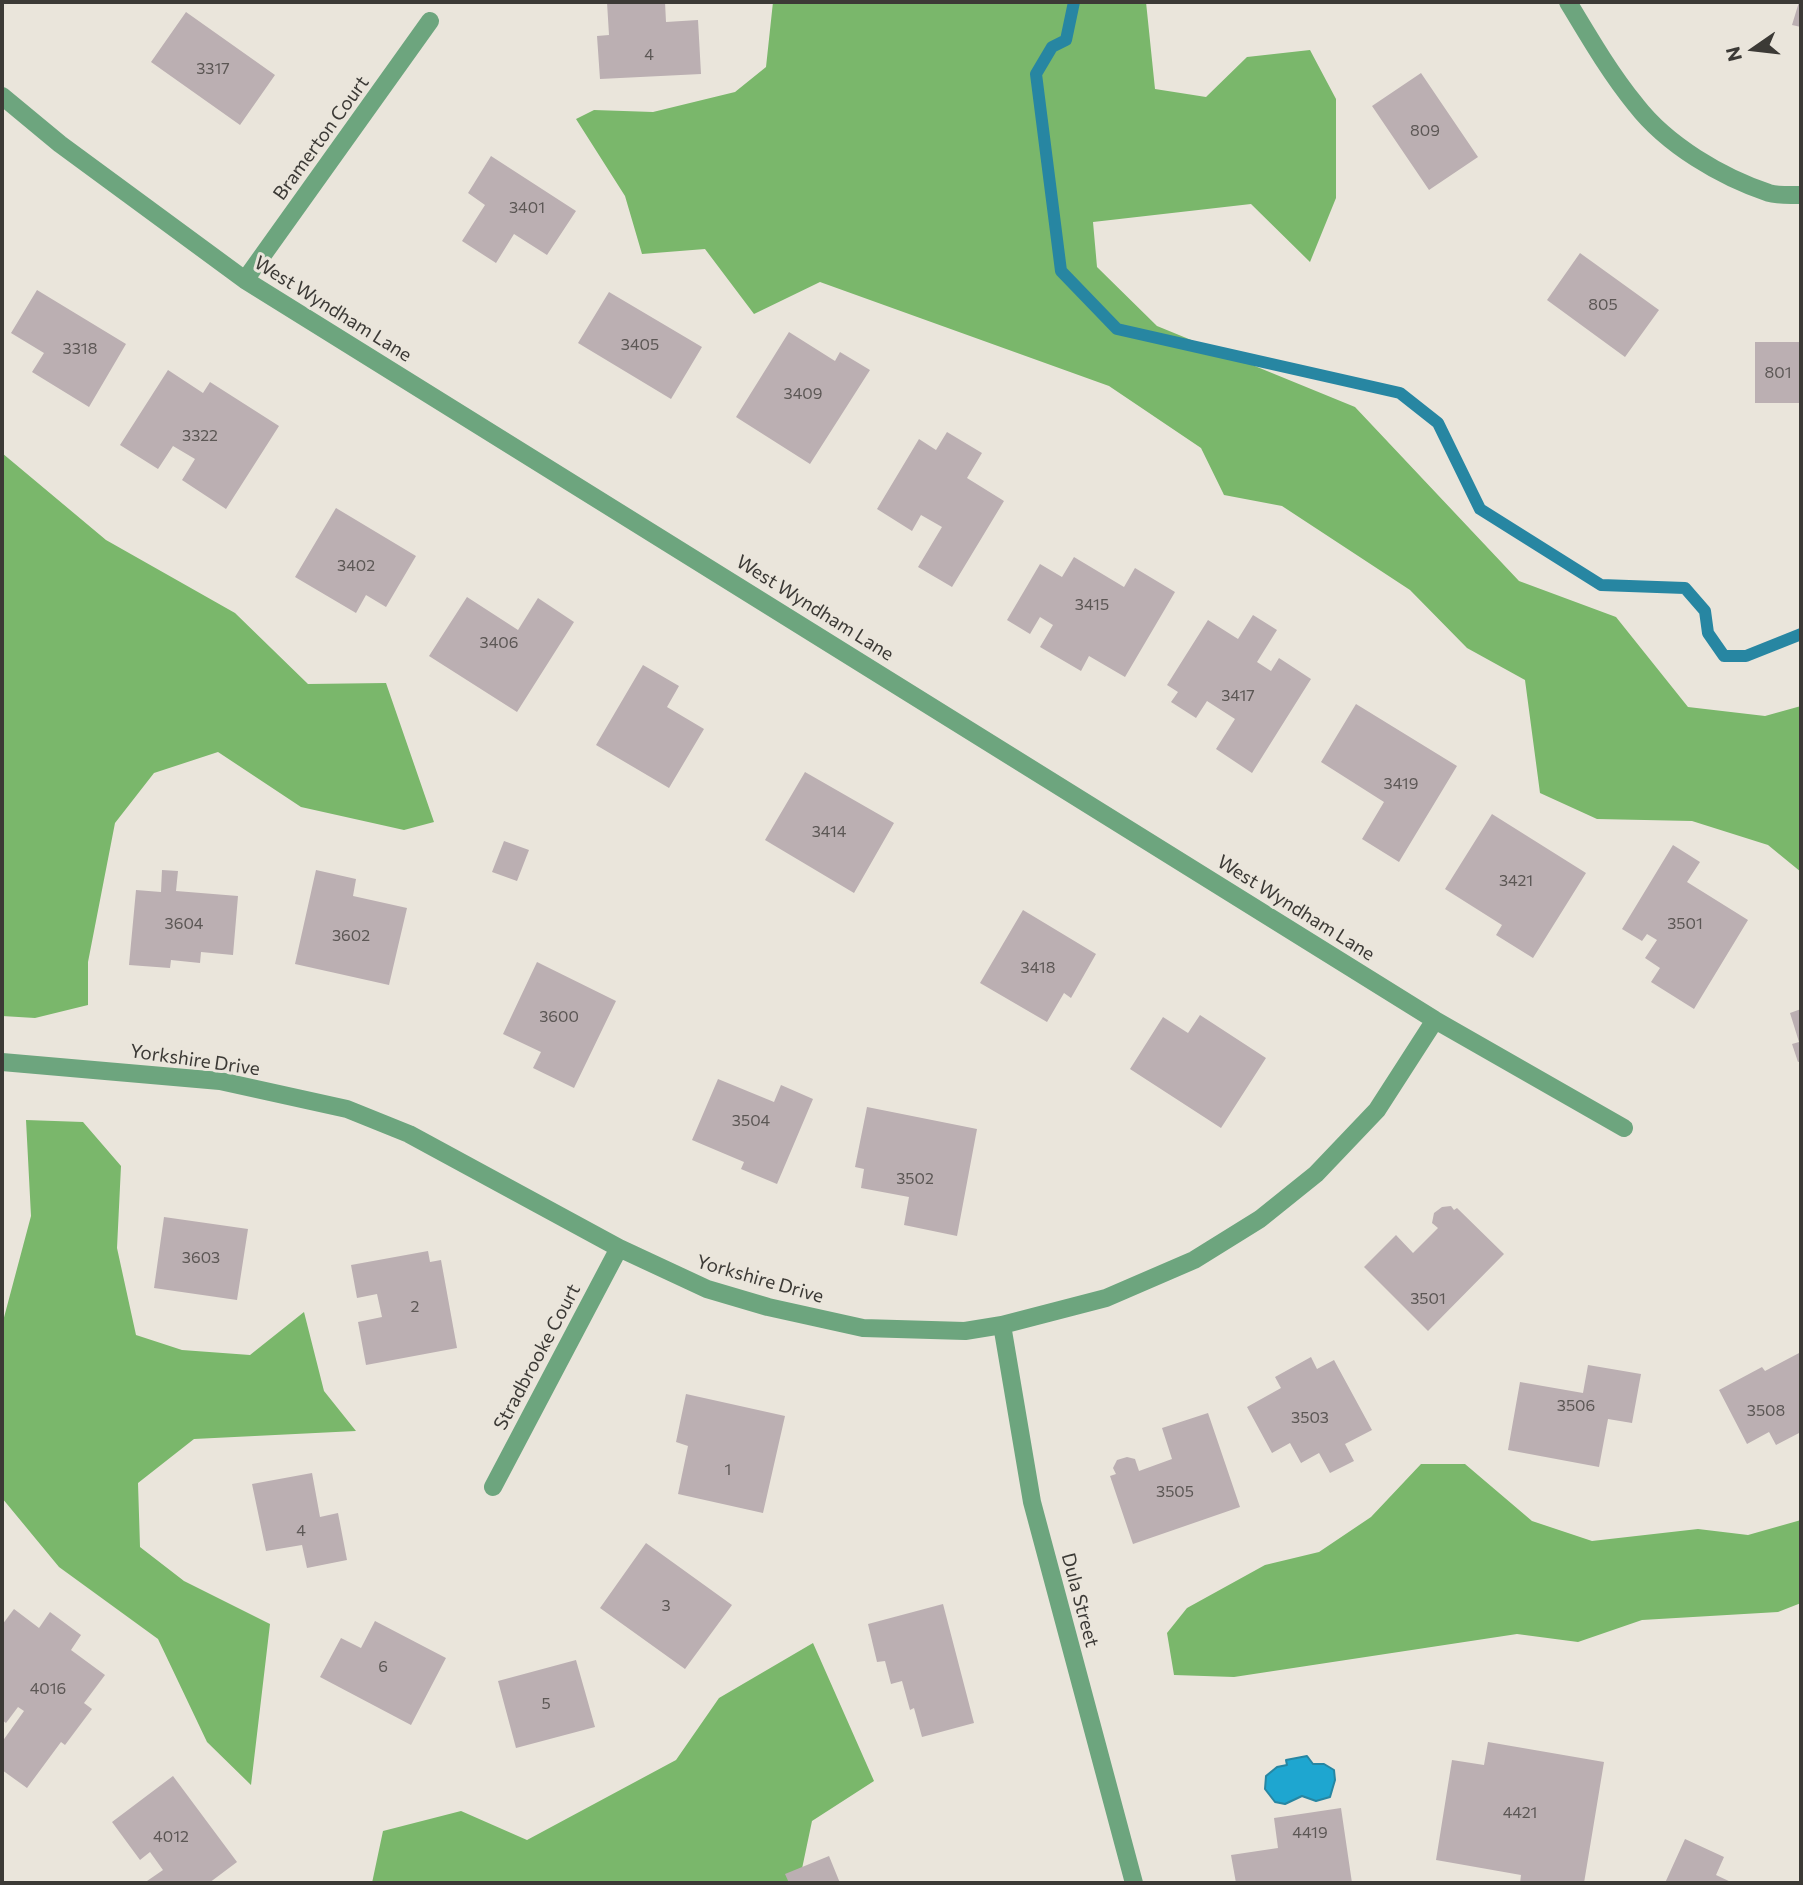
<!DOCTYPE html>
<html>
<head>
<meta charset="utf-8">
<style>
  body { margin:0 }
  #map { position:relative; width:1803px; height:1885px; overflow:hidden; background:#eae5db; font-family:Commissioner,sans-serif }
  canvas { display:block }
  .frame { position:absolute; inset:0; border:4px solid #3c3a36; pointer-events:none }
  .north { position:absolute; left:1719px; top:14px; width:70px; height:70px; -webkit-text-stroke:5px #eae5db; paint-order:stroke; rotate:256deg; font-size:19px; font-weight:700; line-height:28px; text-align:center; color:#3c3a36 }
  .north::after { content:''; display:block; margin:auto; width:24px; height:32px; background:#3c3a36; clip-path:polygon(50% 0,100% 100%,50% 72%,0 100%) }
</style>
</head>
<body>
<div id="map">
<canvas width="1803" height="1885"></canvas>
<div class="frame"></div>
<div class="north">N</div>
</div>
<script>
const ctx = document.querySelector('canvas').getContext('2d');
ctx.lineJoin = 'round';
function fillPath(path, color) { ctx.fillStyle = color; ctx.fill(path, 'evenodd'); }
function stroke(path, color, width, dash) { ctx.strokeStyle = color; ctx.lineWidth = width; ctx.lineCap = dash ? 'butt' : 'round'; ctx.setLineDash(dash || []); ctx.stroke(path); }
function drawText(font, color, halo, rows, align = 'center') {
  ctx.font = font + ' Commissioner,sans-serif'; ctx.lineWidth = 6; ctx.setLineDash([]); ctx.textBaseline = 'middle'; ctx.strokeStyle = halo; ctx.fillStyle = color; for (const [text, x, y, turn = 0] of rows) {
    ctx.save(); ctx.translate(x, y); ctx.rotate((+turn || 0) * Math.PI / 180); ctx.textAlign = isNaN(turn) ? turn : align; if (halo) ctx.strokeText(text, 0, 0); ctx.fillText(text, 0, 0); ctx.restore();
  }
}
fillPath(new Path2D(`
  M773 2H1146L1155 89 1206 97 1247 57 1310 50 1336 99V198L1310 262 1251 204 1093 222 1097 267 1157 326 1355 407 1519 581 1616 617 1688 707 1765 716 1801 706V872L1768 845 1692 821 1597 819 1540 793 1525 680 1467 648 1410 590 1282 506 1224 495 1201 448 1109 386 820 282 754 314 705 249 642 254 625 196 576 119 594 110 653 112 735 92 766 67Z
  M2 453 106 540 235 613 308 684 386 683 434 822 404 830 301 807 218 752 154 773 115 823 88 962V1005L35 1018 2 1016Z
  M26 1120 83 1122 121 1166 117 1248 136 1335 182 1350 250 1355 304 1312 324 1391 356 1431 194 1439 138 1483 140 1547 184 1581 270 1624 251 1785 207 1742 158 1639 59 1567 2 1498V1325L31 1216Z
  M1421 1464H1465L1532 1521 1592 1541 1698 1529 1748 1535 1801 1520V1603L1778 1612 1642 1620 1578 1642 1517 1634 1234 1677 1174 1675 1167 1633 1187 1608 1265 1565 1319 1552 1371 1517Z
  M813 1643 874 1781 812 1821 799 1883H372L383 1831 461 1811 527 1840 676 1760 719 1698Z`), '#7ab76b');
const water = new Path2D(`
  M1307 1756 1313 1764H1324L1334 1770 1335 1780 1330 1797 1316 1801 1302 1796 1285 1804 1275 1802 1265 1789 1266 1776 1277 1767 1287 1765 1286 1760Z`);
fillPath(water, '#1ea6d0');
stroke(water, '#2786a2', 2);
stroke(new Path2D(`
  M1074 2 1066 40 1052 47 1036 74 1061 271 1117 329 1400 393 1438 423 1480 509 1601 585 1685 588 1705 611 1708 633 1724 656H1746L1801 634`), '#2786a2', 12);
fillPath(new Path2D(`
  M607 2H665L666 22 698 20 701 74 600 79 597 36 609 35Z
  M1799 2H1801V27L1792 25Z
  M186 12 275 75 240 125 151 62Z
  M1421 73 1478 157 1429 190 1372 106Z
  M491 156 576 211 547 255 514 234 496 263 462 241 485 205 468 193Z
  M1580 253 1659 310 1625 357 1547 300Z
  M37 290 126 344 89 407 32 372 44 353 11 333Z
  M609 292 702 347 671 399 578 343Z
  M789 332 835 361 840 352 870 370 810 464 736 417Z
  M1755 342H1801V403H1755Z
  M168 370 203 393 210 382 279 426 226 509 182 480 195 459 173 446 158 469 120 445Z
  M947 432 982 453 967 478 1004 501 952 587 918 567 942 527 921 515 912 531 877 509 919 439 936 450Z
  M336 508 416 556 386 607 366 595 356 613 295 577Z
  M1074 557 1124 587 1135 568 1175 592 1125 677 1089 656 1081 671 1040 647 1053 625 1040 617 1030 634 1007 620 1040 564 1062 577Z
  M467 597 518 630 538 598 574 622 517 712 429 656Z
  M1253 615 1277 630 1257 662 1271 671 1279 658 1311 679 1252 773 1216 749 1235 719 1207 701 1196 718 1171 702 1178 692 1167 685 1208 620 1238 639Z
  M643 665 679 686 667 707 704 729 669 788 596 745Z
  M1356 704 1457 766 1399 862 1362 839 1384 802 1321 762Z
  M805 772 894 823 854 893 765 840Z
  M1492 814 1586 873 1533 958 1496 935 1502 925 1445 889Z
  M504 841 529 850 517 881 492 872Z
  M1673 845 1700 862 1687 882 1748 920 1694 1009 1651 982 1660 968 1645 958 1657 940 1647 934 1642 941 1622 929Z
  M162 870 178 871 176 891 238 896 233 955 201 952 200 963 171 960 170 968 129 965 136 890 161 892Z
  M316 870 356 879 353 896 407 908 389 985 295 964Z
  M1023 910 1096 954 1071 998 1064 993 1047 1022 980 983Z
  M537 962 616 1001 574 1088 533 1068 541 1052 503 1034Z
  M1801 1009V1061L1798 1062 1792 1044 1799 1042 1790 1013Z
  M1200 1015 1266 1058 1221 1128 1130 1069 1163 1017 1188 1033Z
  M718 1079 774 1102 781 1085 813 1099 777 1184 741 1169 744 1162 692 1140Z
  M867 1107 977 1129 957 1236 904 1225 909 1197 861 1188 864 1169 855 1167Z
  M1451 1206 1454 1210 1457 1208 1504 1254 1428 1331 1364 1267 1396 1235 1413 1253 1438 1228 1432 1223 1434 1213 1442 1207Z
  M164 1217 248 1229 237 1300 154 1288Z
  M428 1251 430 1262 441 1260 457 1348 366 1365 358 1322 382 1317 377 1294 357 1298 351 1265Z
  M1801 1352V1432L1776 1445 1769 1432 1747 1444 1719 1390 1762 1367 1765 1371Z
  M1311 1357 1317 1369 1334 1360 1372 1430 1345 1444 1354 1461 1330 1473 1319 1453 1301 1463 1290 1443 1272 1453 1247 1407 1281 1388 1275 1377Z
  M1588 1365 1641 1374 1632 1423 1608 1419 1599 1467 1508 1450 1520 1382 1583 1393Z
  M686 1394 785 1416 763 1513 678 1494 688 1446 676 1442Z
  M1208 1413 1240 1507 1133 1544 1110 1476 1116 1474 1113 1468 1117 1460 1127 1457 1135 1459 1139 1471 1172 1459 1162 1428Z
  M312 1473 320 1517 338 1513 347 1560 307 1568 302 1545 266 1551 252 1484Z
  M646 1543 732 1605 685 1669 600 1608Z
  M943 1604 974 1723 922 1737 914 1708 910 1710 902 1681 891 1684 885 1661 877 1662 868 1624Z
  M14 1609 39 1628 50 1612 81 1635 71 1650 105 1675 84 1703 92 1709 65 1745 61 1742 27 1788 2 1770V1742L24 1711 18 1707 6 1723 2 1720V1625Z
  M375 1621 446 1658 411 1725 320 1677 341 1638 361 1648Z
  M576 1660 595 1727 516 1748 498 1681Z
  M1488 1742 1604 1762 1584 1883H1520L1521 1875 1436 1860 1452 1760 1484 1765Z
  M173 1776 237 1862 209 1883H148L147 1881 163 1870 150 1852 140 1860 112 1822Z
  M1341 1808 1352 1883H1236L1231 1855 1278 1848 1274 1818Z
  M1685 1839 1724 1857 1716 1875 1733 1883H1665Z
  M829 1856 840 1883H789L785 1874Z`), '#bbafb2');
stroke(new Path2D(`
  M1568 2C1589 37 1610 73 1636 105 1667 145 1721 177 1769 193 1779 196 1791 195 1801 195
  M2 96 60 144 245 280 1435 1020 1624 1128
  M245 280 430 21
  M2 1062 220 1081 347 1109 409 1134 619 1248 707 1289 768 1307 863 1328 965 1331 1002 1325 1106 1298 1194 1260 1260 1219 1316 1174 1377 1110 1435 1020
  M1002 1325 1032 1502 1134 1883
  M493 1487 619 1248`), '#6da57e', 18);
drawText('16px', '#5c5755', null, [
  ["4",649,55],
  ["3317",213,69],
  ["809",1425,131],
  ["3401",527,208],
  ["805",1603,305],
  ["3405",640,345],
  ["3318",80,349],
  ["801",1778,373],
  ["3409",803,394],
  ["3322",200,436],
  ["3402",356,566],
  ["3415",1092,605],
  ["3406",499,643],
  ["3417",1238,696],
  ["3419",1401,784],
  ["3414",829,832],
  ["3421",1516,881],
  ["3604",184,924],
  ["3501",1685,924],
  ["3602",351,936],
  ["3418",1038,968],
  ["3600",559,1017],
  ["3504",751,1121],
  ["3502",915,1179],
  ["3603",201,1258],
  ["3501",1428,1299],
  ["2",415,1307],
  ["3506",1576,1406],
  ["3508",1766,1411],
  ["3503",1310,1418],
  ["1",728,1470],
  ["3505",1175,1492],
  ["4",301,1531],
  ["3",666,1606],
  ["6",383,1667],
  ["4016",48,1689],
  ["5",546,1704],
  ["4421",1520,1813],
  ["4419",1310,1833],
  ["4012",171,1837]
]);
drawText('19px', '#3c3a36', '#eae5db', [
  ["Bramerton Court",321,138,-54],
  ["West Wyndham Lane",333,309,32],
  ["West Wyndham Lane",815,608,32],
  ["West Wyndham Lane",1296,908,32],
  ["Yorkshire Drive",195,1060,8],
  ["Yorkshire Drive",760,1279,16],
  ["Stradbrooke Court",537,1357,-62],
  ["Dula Street",1080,1600,75]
]);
</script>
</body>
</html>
